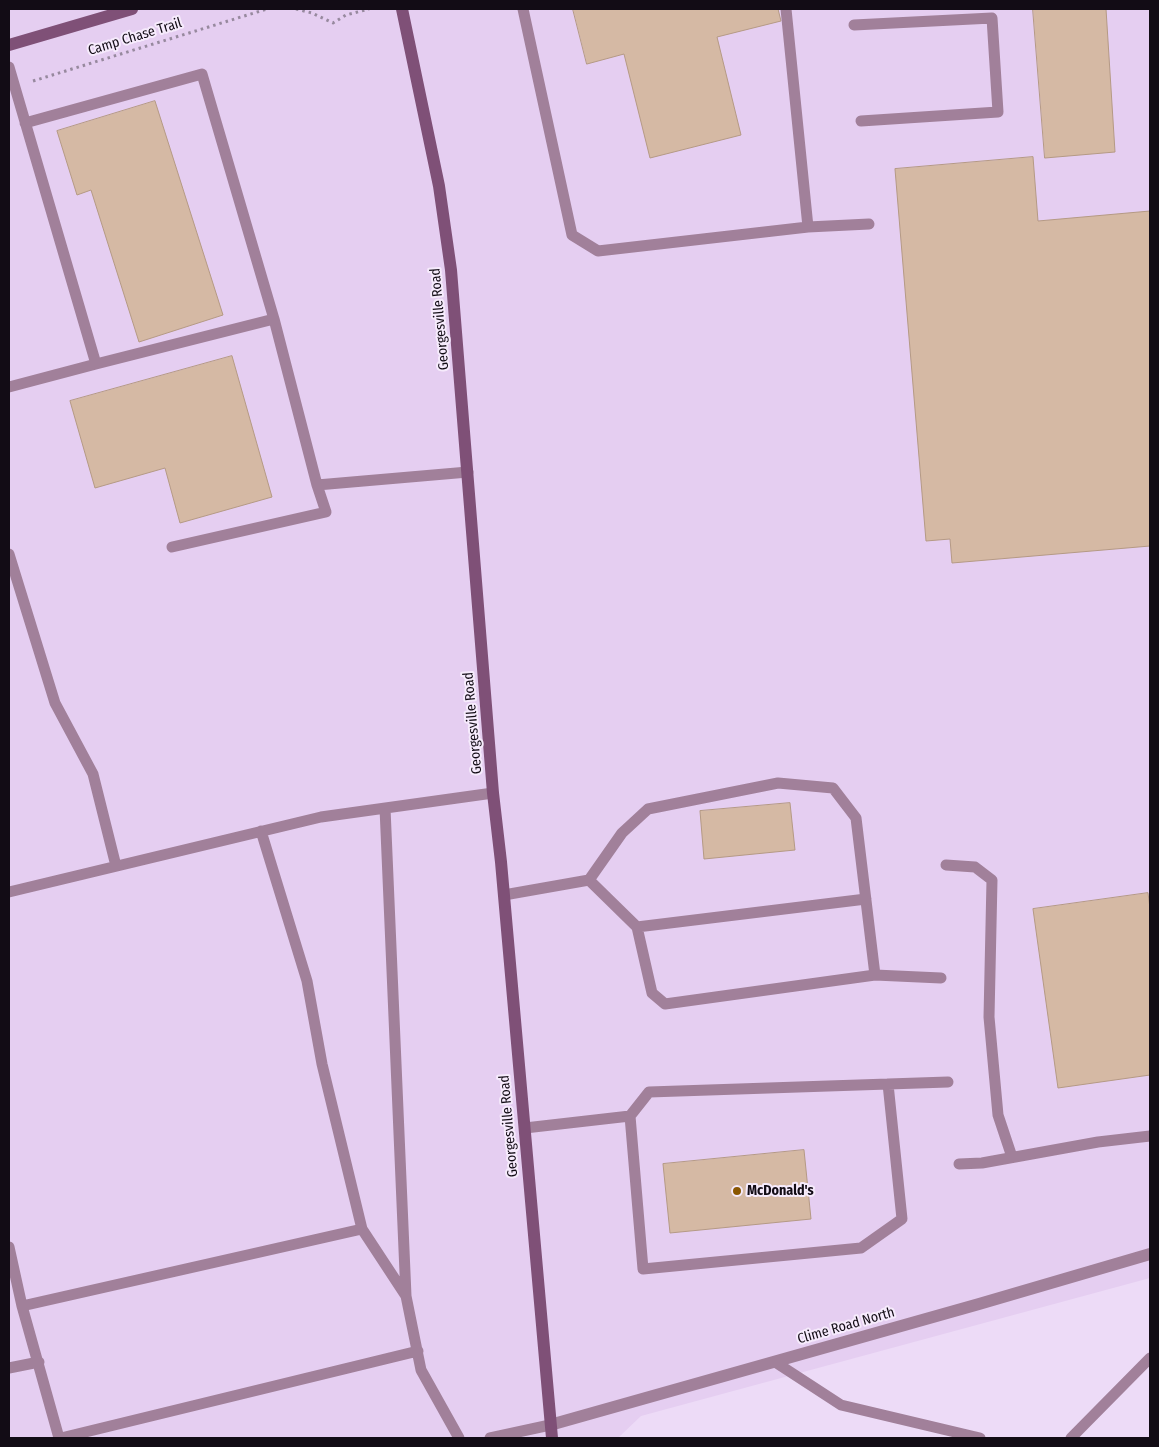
<!DOCTYPE html>
<html>
<head>
<meta charset="utf-8">
<style>
  body { margin:0 }
  #map { position:relative; width:1159px; height:1447px; overflow:hidden; background:#eddbf7; font-family:"Fira Sans Condensed",sans-serif }
  canvas { display:block }
  .frame { position:absolute; inset:0; border:10px solid #120c15; pointer-events:none }
</style>
</head>
<body>
<div id="map">
<canvas width="1159" height="1447"></canvas>
<div class="frame"></div>
</div>
<script>
const ctx = document.querySelector('canvas').getContext('2d');
ctx.lineJoin = 'round';
function fillPath(path, color) { ctx.fillStyle = color; ctx.fill(path, 'evenodd'); }
function stroke(path, color, width, dash) { ctx.strokeStyle = color; ctx.lineWidth = width; ctx.lineCap = dash ? 'butt' : 'round'; ctx.setLineDash(dash || []); ctx.stroke(path); }
function drawText(font, color, halo, rows, align = 'center') {
  ctx.font = font + ' "Fira Sans Condensed",sans-serif'; ctx.lineWidth = 4; ctx.setLineDash([]); ctx.textBaseline = 'middle'; ctx.strokeStyle = halo; ctx.fillStyle = color; for (const [text, x, y, turn = 0] of rows) {
    ctx.save(); ctx.translate(x, y); ctx.rotate((+turn || 0) * Math.PI / 180); ctx.textAlign = isNaN(turn) ? turn : align; if (halo) ctx.strokeText(text, 0, 0); ctx.fillText(text, 0, 0); ctx.restore();
  }
}
fillPath(new Path2D(`
  M9 9H1150V1278L641 1416 618 1438H9Z`), '#e5cef1');
const building = new Path2D(`
  M573 9H778L781 21 717 37 741 135 650 158 624 54 587 64Z
  M1033 9H1106L1115 152 1045 158Z
  M155 101 223 315 139 342 91 190 77 195 57 131Z
  M1033 157 1038 221 1150 211V546L952 563 950 539 926 541 895 169Z
  M232 356 272 497 180 523 165 468 95 488 70 401Z
  M790 803 795 850 704 859 700 811Z
  M1148 893 1150 908V1075L1058 1088 1033 909Z
  M804 1150 811 1219 670 1233 663 1164Z`);
fillPath(building, '#d5b9a4');
stroke(building, '#b59a85', 1);
stroke(new Path2D(`
  M296 9 312 13 333 23 346 15 369 9
  M33 81 267 9`), '#97899e', 3, [2.5, 4]);
stroke(new Path2D(`
  M523 9 572 235 598 251 808 227 869 224
  M786 9 808 227
  M854 25 992 18 998 112 861 121
  M9 67 96 364 9 387
  M25 123 202 74 274 319 317 485 468 472
  M96 364 274 319
  M172 547 326 512 317 485
  M9 554 55 703 93 774 116 866
  M261 831 307 981 322 1064 362 1229 406 1296 385 808
  M946 865 975 867 992 880 989 1017 998 1115 1012 1157
  M589 880 637 927
  M9 892 321 817 493 793
  M504 895 589 880 622 833 648 809 778 783 833 788 856 818 875 975 941 978
  M866 899 637 927 652 993 665 1004 875 975
  M888 1084 902 1219 861 1248 643 1269 630 1116 649 1092 948 1082
  M525 1128 630 1116
  M959 1164 982 1163 1098 1142 1150 1136
  M9 1247 22 1306 59 1438
  M406 1296 421 1370 459 1438
  M22 1306 362 1229
  M775 1362 841 1405 980 1438
  M9 1368 39 1362
  M61 1438 418 1351
  M490 1438 550 1425
  M1071 1438 1150 1358`), '#a1809a', 11);
stroke(new Path2D(`
  M550 1425 979 1304 1150 1254`), '#a1809a', 12);
stroke(new Path2D(`
  M402 9 439 186 451 270 493 793 501 862 552 1438
  M9 45 132 9`), '#7f5077', 12);
for (const [x, y, r, color] of [
  [737,1191,5,"#8a5702"]
]) { const dot = new Path2D(); dot.arc(x, y, r, 0, 2 * Math.PI); ctx.fillStyle = color; ctx.fill(dot); stroke(dot, '#f6ebfc', 2); }
drawText('14px', '#120c15', '#f6ebfc', [
  ["Camp Chase Trail",135,37,-17],
  ["Georgesville Road",440,319,-95],
  ["Georgesville Road",473,723,-95],
  ["Georgesville Road",509,1126,-95],
  ["Clime Road North",846,1326,-16]
]);
drawText('bold 14px', '#120c15', '#f6ebfc', [
  ["McDonald's",747,1191]
], 'left');
</script>
</body>
</html>
